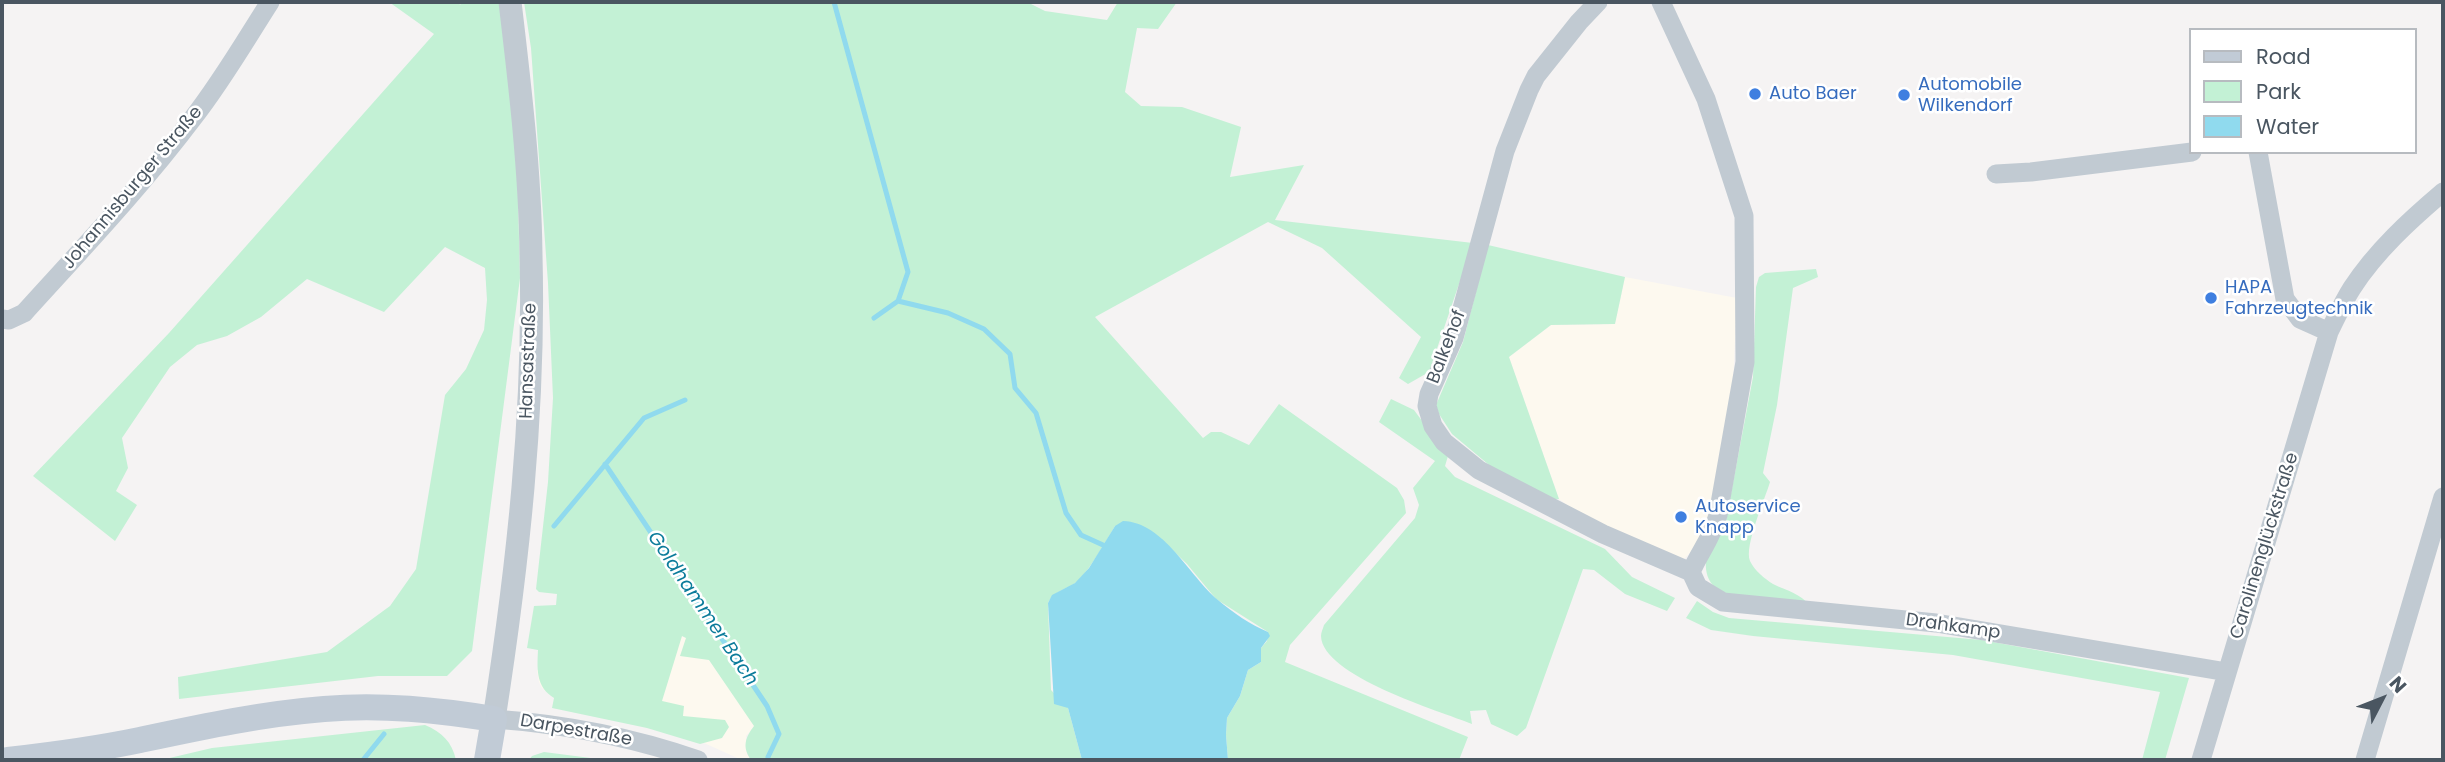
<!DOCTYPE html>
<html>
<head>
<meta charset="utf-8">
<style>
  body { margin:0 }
  #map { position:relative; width:2445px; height:762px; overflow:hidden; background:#f5f3f3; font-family:Poppins,sans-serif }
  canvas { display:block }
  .frame { position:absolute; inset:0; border:4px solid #4a5661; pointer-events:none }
  .legend { position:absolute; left:2189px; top:28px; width:228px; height:126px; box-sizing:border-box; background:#fff; border:2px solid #b7bbc0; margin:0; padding:9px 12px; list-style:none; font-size:21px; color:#4a5661 }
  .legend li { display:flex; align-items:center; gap:14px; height:35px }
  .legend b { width:35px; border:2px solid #b7bbc0 }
  .north { position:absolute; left:2347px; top:664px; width:70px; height:70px; -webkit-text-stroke:5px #fff; paint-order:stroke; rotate:48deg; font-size:19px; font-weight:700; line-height:28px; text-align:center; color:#4a5661 }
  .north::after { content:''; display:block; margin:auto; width:24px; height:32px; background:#4a5661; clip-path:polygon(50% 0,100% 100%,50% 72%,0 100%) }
</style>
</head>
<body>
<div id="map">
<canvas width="2445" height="762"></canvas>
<div class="frame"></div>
<ul class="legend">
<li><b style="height:9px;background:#c1cbd6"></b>Road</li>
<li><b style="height:19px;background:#c3f1d5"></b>Park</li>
<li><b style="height:19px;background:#90daee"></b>Water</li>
</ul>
<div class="north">N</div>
</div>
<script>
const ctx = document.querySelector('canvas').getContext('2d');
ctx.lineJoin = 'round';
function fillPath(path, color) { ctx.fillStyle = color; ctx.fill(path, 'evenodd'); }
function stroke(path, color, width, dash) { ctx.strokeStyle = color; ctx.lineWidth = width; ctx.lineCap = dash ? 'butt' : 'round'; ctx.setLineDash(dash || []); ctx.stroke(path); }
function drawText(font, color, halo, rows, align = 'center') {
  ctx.font = font + ' Poppins,sans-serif'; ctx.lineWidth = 5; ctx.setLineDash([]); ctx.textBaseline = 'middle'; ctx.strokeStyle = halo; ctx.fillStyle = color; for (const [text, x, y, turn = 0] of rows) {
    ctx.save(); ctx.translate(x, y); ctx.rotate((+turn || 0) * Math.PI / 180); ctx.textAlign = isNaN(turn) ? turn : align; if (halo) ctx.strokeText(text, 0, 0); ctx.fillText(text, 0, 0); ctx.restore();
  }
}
fillPath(new Path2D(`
  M1625 277 1737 298 1733 382 1708 534 1683 560 1588 520 1559 499 1509 357 1551 325 1615 324Z
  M681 636 686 638 709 660 755 726 746 736 747 754 751 760H742L695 739 554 698 542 688 539 682 537 670 666 687Z`), '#fdf9ef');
fillPath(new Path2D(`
  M389 2H459L460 5 462 2H500L517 158 520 278 472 651 447 676H378L179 699 178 677 327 652 390 606 416 569 445 395 466 369 484 330 487 300 485 268 445 247 384 312 307 279 261 317 227 336 197 345 170 367 122 438 128 468 116 491 137 505 115 541 33 476 169 333 434 34Z
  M524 2H1027L1045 11 1107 20 1118 2H1177L1158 29 1137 28 1125 92 1141 106 1182 107 1241 127 1230 177 1304 165 1275 220 1473 243 1429 372 1408 384 1399 378 1421 337 1322 248 1268 222 1095 317 1203 438 1211 432H1221L1249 445 1279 404 1397 488 1404 500 1406 513 1290 645 1285 662 1468 737 1459 760H1228L1226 735 1227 718 1240 696 1248 670 1261 662V648L1267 641 1268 632 1216 599 1187 564 1162 540 1115 526C1104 544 1093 565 1078 581 1067 590 1054 590 1048 603L1051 690 1068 708 1082 760H751C742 747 745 738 754 726L709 660 680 656 686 638 682 636 662 701 684 706 683 716 725 720 729 727 722 738 700 744 647 728 552 708 554 698C536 687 537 670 538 650L527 648 534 606 556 605 557 594 539 592 536 589 548 482 553 398 548 283 531 48Z
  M1488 245 1625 277 1615 324 1551 325 1509 357 1559 499 1548 500 1501 475 1452 434 1439 414 1436 405 1463 342Z
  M1816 269 1818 277 1793 288 1777 405 1763 473 1770 482C1765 499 1744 546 1750 561 1754 570 1765 579 1773 584 1787 591 1800 593 1810 606 1789 603 1731 600 1716 588 1708 582 1705 571 1706 562L1726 520 1753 377 1756 287 1759 277 1765 273Z
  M1391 399 1414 410 1448 456 1445 466 1455 477 1605 549 1632 577 1675 598 1667 611 1625 594 1594 570 1583 569 1526 728 1517 736 1491 724 1486 710 1470 711 1472 724C1440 711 1322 676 1321 636 1321 632 1323 629 1324 625L1415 518 1419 505 1413 488 1435 461 1379 422Z
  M1697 601 1713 612 1729 618 1982 640 2189 678 2165 760H2142L2160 692 1953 655 1753 636 1711 630 1686 618Z
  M425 725C442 732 452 742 456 760H161L212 748Z
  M544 752 606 760H529L532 756Z`), '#c3f1d5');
fillPath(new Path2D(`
  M1123 521C1164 522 1190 577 1218 600 1232 612 1251 625 1268 632L1270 636 1261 648V662L1248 670 1240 696 1227 718 1226 735 1228 760H1082L1068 708 1054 704 1048 603 1052 595 1075 583 1089 568 1115 526Z`), '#90daee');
stroke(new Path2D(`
  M834 2 908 272 898 301 874 318
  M898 301 948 313 984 329 1010 354 1015 388 1036 413 1066 513 1081 535 1103 545
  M605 464 767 706 779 734 768 757
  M554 526 644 418 685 400
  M363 760 384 734`), '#90daee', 5);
stroke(new Path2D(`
  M1598 2 1579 22 1536 76 1529 90 1505 151 1454 338 1429 394 1427 406 1433 426 1444 442 1479 470 1603 534 1691 572
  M1661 2 1706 99 1744 216 1745 362 1718 515C1711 540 1700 551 1691 572
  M2258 152 2285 299 2300 319 2329 332
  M1996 174 2031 172 2192 152
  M2 319 9 320 24 313C82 249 141 187 193 118 222 81 245 41 270 2
  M1691 572 1698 587 1723 602 1936 623 2227 672
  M494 719C563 724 632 737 698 760
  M2201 760 2329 332C2336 318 2343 302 2352 288 2376 251 2410 220 2443 192
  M2365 760 2443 497`), '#c1cad2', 19);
stroke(new Path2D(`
  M494 719C518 565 535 410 531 255 530 170 520 86 510 2`), '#c1cad2', 23);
stroke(new Path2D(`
  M8 760C52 755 97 749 140 740 201 727 261 714 324 709 381 704 437 710 494 719L487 760`), '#c1cbd6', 26);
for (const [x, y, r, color] of [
  [1755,94,7,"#3f7fe0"],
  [1904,95,7,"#3f7fe0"],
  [2211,298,7,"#3f7fe0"],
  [1681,517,7,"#3f7fe0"]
]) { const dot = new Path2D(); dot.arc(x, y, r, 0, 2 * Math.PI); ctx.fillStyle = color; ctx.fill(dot); stroke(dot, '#fff', 2.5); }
drawText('18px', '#366cbe', '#fff', [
  ["Automobile",1918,85],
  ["Wilkendorf",1918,106],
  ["Auto Baer",1769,94],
  ["HAPA",2225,288],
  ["Fahrzeugtechnik",2225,309],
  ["Autoservice",1695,507],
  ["Knapp",1695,528]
], 'left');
drawText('18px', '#4a5661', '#fff', [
  ["Johannisburger Straße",133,188,-50],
  ["Balkehof",1447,347,-69],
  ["Hansastraße",529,361,-88],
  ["Carolinenglückstraße",2265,546,-73],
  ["Drahkamp",1953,627,8],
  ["Darpestraße",576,731,10]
]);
drawText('italic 19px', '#0c7c9b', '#fff', [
  ["Goldhammer Bach",702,609,56]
]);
</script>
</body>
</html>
